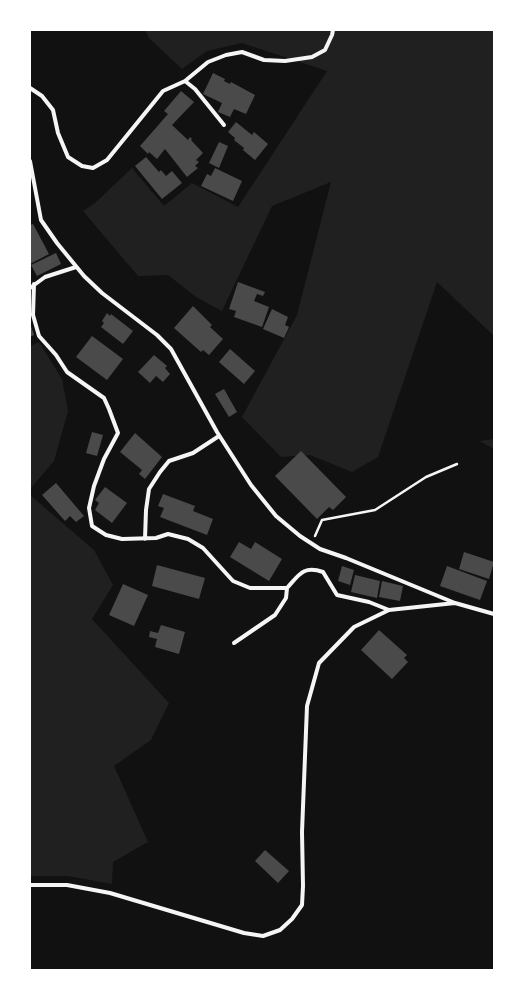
<!DOCTYPE html>
<html>
<head>
<meta charset="utf-8">
<style>
  body { margin:0 }
  #map { position:relative; width:524px; height:1000px; overflow:hidden; background:#111; font-family:"Libre Baskerville",serif }
  canvas { display:block }
  .frame { position:absolute; inset:0; border:31px solid #fff; pointer-events:none }
</style>
</head>
<body>
<div id="map">
<canvas width="524" height="1000"></canvas>
<div class="frame"></div>
</div>
<script>
const ctx = document.querySelector('canvas').getContext('2d');
ctx.lineJoin = 'round';
function fillPath(path, color) { ctx.fillStyle = color; ctx.fill(path, 'evenodd'); }
function stroke(path, color, width, dash) { ctx.strokeStyle = color; ctx.lineWidth = width; ctx.lineCap = dash ? 'butt' : 'round'; ctx.setLineDash(dash || []); ctx.stroke(path); }
fillPath(new Path2D(`
  M145 30H494V336L437 282 378 457 352 472 310 455 281 457 242 417 297 315 331 182 272 206 222 311 196 297 168 275 138 276 83 211 95 203 132 168 164 206 192 183 238 207 327 71 242 43 207 51 182 69 149 38Z
  M39 342 62 379 68 411 54 461 30 489V346Z
  M494 439V449L480 441Z
  M30 495 94 550 113 585 92 619 169 703 151 740 114 766 148 842 113 862 112 884 68 876H30Z`), '#202020');
fillPath(new Path2D(`
  M213 73 225 79 224 81 230 84 231 82 255 95 246 114 234 109 230 117 218 112 222 103 203 94Z
  M181 91 194 102 172 125 188 140 190 137 192 139 191 140 203 153 196 160 199 162 195 166 198 168 187 177 165 149 157 159 149 152 148 154 140 146 168 114 164 111Z
  M236 122 252 135 254 132 268 144 255 160 243 150 244 148 234 140 235 138 228 132Z
  M219 142 228 146 219 168 209 163Z
  M146 157 159 172 161 170 166 176 172 171 182 183 162 199 135 166Z
  M215 168 242 181 233 201 201 186 207 174 211 176Z
  M33 224 49 254 30 264V225Z
  M56 253 61 264 37 276 31 265Z
  M238 282 265 292 263 296 257 294 254 301 269 307 262 327 234 317 236 311 229 309Z
  M193 306 212 325 210 327 223 339 209 355 203 350 201 352 174 328Z
  M272 309 288 317 285 325 289 327 284 338 263 329Z
  M107 313 110 316 111 314 133 331 123 344 101 327 104 323 102 321Z
  M30 323 34 335 30 337Z
  M92 336 123 359 107 380 76 357Z
  M230 349 255 371 244 384 219 362Z
  M154 355 167 366 165 368 170 374 163 382 156 376 150 383 138 372Z
  M224 389 237 412 229 417 215 394Z
  M92 432 103 435 97 456 86 453Z
  M135 433 162 457 145 479 139 474 142 470 120 452Z
  M301 451 346 497 333 510 329 507 317 519 275 476Z
  M56 483 84 516 76 522 70 516 65 521 42 495Z
  M105 487 127 503 112 523 95 510 99 503 95 500Z
  M163 494 195 506 193 511 213 519 207 535 160 517 164 508 158 506Z
  M239 542 251 549 255 542 282 559 269 581 230 557Z
  M464 552 494 562 489 579 459 569Z
  M157 565 205 578 199 599 152 586Z
  M342 566 354 570 350 585 338 581Z
  M447 566 487 581 480 600 440 586Z
  M355 575 380 581 377 598 351 592Z
  M382 581 403 586 400 601 379 597Z
  M123 584 148 595 134 626 109 615Z
  M161 625 185 632 179 654 155 647 157 639 149 637 150 631 158 633Z
  M379 630 407 655 404 658 408 662 392 679 361 650Z
  M265 850 289 871 278 883 255 861Z`), '#4a4a4a');
stroke(new Path2D(`
  M315 536 322 520 375 510 426 477 457 464`), '#f5f5f5', 2.5);
stroke(new Path2D(`
  M185 81 195 89 224 125
  M30 88 42 96 53 110 58 133 68 157 82 166 93 168 107 160 163 91 185 81 208 62 226 55 242 52 264 60 285 61 312 57 325 50 332 35 333 30
  M30 161 41 220 57 243 84 276 102 293 157 335 171 349 217 432 251 485 276 516 300 536 320 549 346 558 455 603
  M34 284 33 315 39 336 56 355 67 372 104 398 109 409 118 433 104 459 94 486 89 508 92 526 106 535 122 539 156 538 168 534 188 539 203 548 233 581 250 588H287
  M30 288 45 277 76 267
  M145 539 146 510 149 489 160 472 169 461 193 453 219 436
  M234 643 275 615 286 598 287 588C299 575 303 565 323 572L337 595 369 602 389 610
  M30 885H67L110 893 244 933 263 936 280 930 292 919 302 905 303 886 302 832 307 706 319 663 354 627 389 610 455 603 494 614`), '#f5f5f5', 4);
</script>
</body>
</html>
